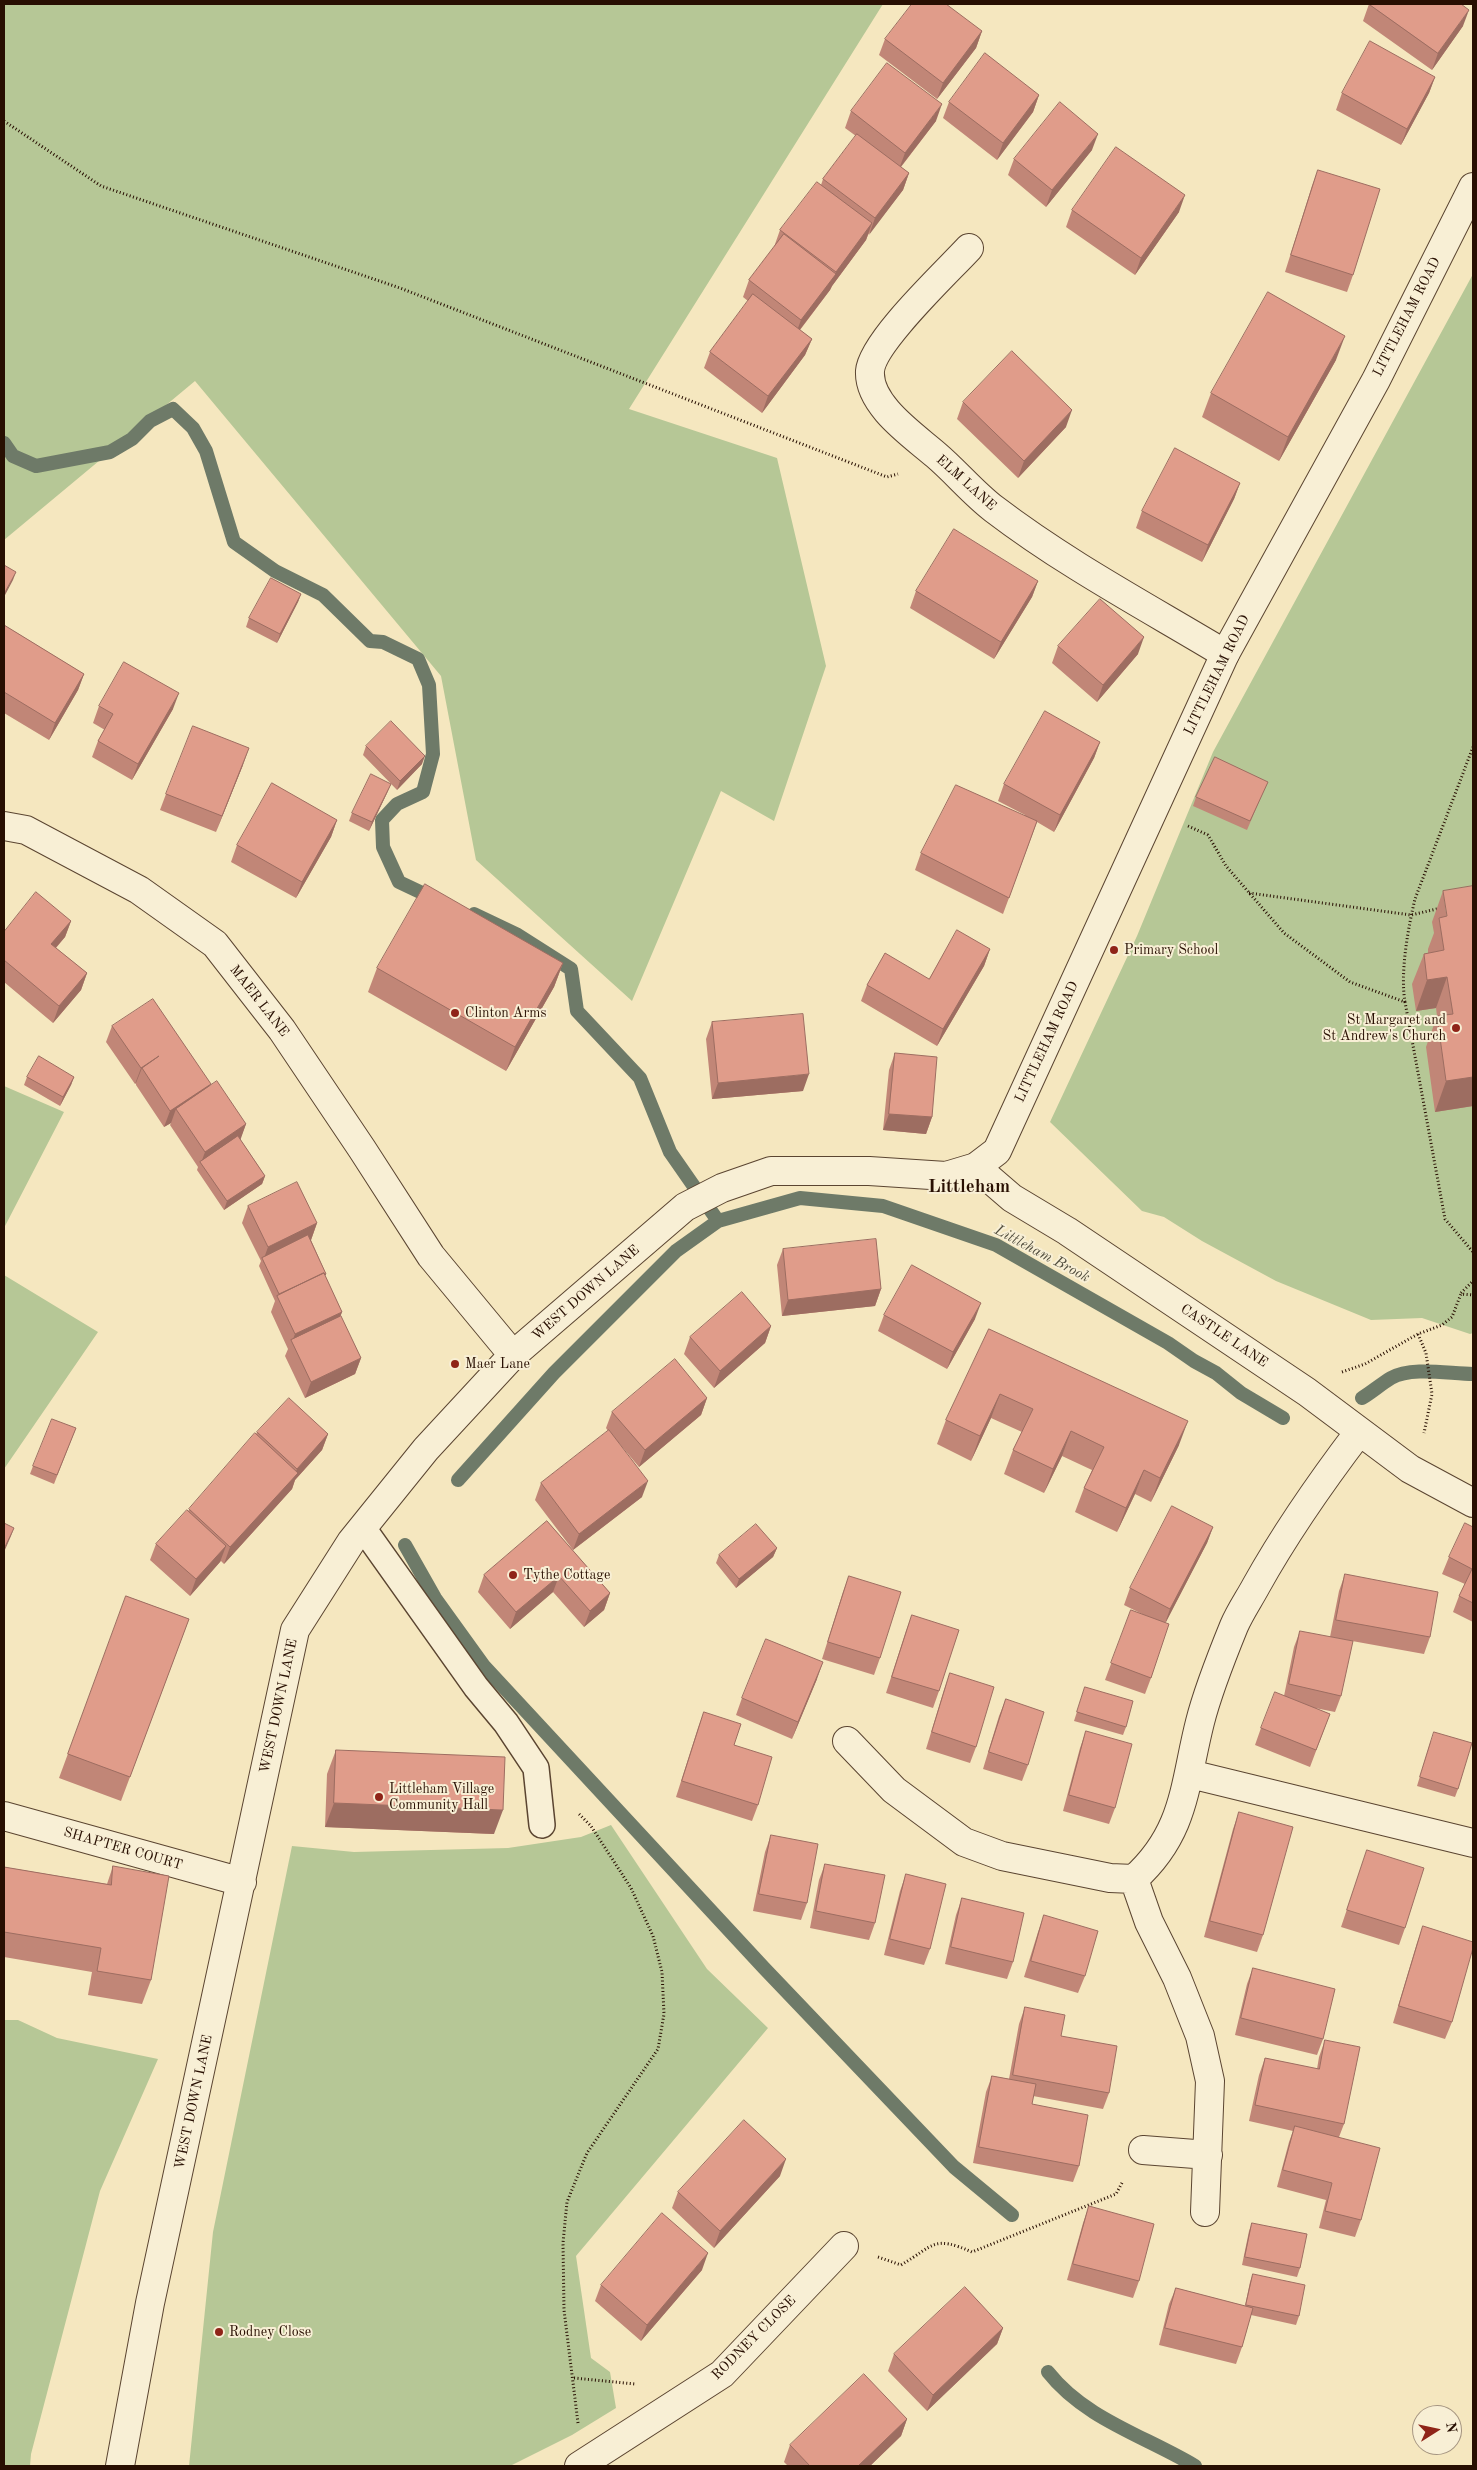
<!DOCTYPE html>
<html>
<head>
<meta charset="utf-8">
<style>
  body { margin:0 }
  #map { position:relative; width:1477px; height:2470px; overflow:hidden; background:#f5e7bf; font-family:"Old Standard TT",serif }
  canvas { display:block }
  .frame { position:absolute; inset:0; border:5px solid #280f02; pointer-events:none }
  .north { position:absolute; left:1412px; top:2405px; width:50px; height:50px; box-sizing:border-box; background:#f8efd5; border:1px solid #a59581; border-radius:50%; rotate:80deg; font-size:14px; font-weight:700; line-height:20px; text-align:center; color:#280f02 }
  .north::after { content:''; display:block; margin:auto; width:18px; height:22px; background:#8f2418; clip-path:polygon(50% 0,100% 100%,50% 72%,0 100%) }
</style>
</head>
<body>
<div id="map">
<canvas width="1477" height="2470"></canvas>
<div class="frame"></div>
<div class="north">N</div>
</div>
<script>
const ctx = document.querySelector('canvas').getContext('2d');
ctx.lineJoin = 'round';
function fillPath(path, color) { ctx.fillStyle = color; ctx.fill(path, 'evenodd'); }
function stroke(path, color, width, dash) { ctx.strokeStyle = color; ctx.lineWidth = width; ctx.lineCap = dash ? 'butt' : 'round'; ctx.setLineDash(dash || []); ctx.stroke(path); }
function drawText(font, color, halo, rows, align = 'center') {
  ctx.font = font + ' "Old Standard TT",serif'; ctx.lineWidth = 4; ctx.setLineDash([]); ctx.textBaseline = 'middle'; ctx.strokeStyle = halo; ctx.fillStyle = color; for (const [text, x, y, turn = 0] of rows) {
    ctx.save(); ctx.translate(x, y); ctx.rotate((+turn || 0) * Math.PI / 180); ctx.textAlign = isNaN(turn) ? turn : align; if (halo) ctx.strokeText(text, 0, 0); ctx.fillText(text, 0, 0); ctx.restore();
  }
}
fillPath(new Path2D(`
  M4 4H883L629 409 777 458 826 666 774 821 721 791 632 1001 476 860 441 676 195 381 4 540Z
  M1473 274V1333L1470 1334 1422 1318 1371 1320 1276 1281 1202 1241 1164 1217 1142 1211 1050 1122 1137 936 1213 752Z
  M4 1086 64 1112 4 1228Z
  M4 1275 98 1332 4 1469Z
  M611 1825 707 1969 768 2028 576 2256 591 2358 610 2372 616 2408 572 2435 510 2466H189L213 2232 292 1846 354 1852 508 1848 581 1837Z
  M4 2020H18L57 2038 158 2059 100 2191 31 2454 30 2466H4Z`), '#b6c796');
stroke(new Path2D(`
  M4 443 13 456 36 466 110 452 132 439 150 421 173 409 193 428 206 451 234 542 275 571 323 595 370 641 383 642 418 659 429 685 433 754 423 792 397 804 382 820 383 847 399 882 437 900
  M474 914 516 934 571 969 577 1011 640 1078 670 1152 718 1221 800 1198 883 1206 996 1245 1168 1343 1194 1361 1216 1373 1241 1393 1283 1418
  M1362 1398C1372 1392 1381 1384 1391 1378 1412 1366 1450 1374 1473 1374
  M458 1480 554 1373 676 1251 718 1221
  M405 1545 435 1598 484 1666 764 1968 954 2167 1012 2215
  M1048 2372C1085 2419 1145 2436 1195 2466`), '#6e7a68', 14);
const service = new Path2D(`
  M363 1528 476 1687 506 1723 536 1768 542 1825`);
const minor = new Path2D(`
  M969 248C947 272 872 342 870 371 868 405 913 435 936 455 956 472 973 493 994 509 1066 564 1147 607 1225 654
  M4 826 26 830 139 890 215 944 282 1030 362 1149 431 1256 513 1355 426 1449 351 1542 295 1630 150 2303 120 2466
  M976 1167 1012 1198 1067 1231 1307 1392 1410 1469 1473 1503
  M847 1741 894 1790 964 1842 1002 1856 1110 1878 1134 1879
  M1190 1774 1473 1843
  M4 1816 242 1882
  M1143 2150 1208 2155
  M1205 2212 1210 2081 1200 2036 1177 1978 1149 1922 1134 1879C1186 1832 1184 1785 1200 1722 1207 1694 1223 1653 1234 1626 1240 1612 1249 1599 1256 1586 1286 1532 1321 1482 1359 1432
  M579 2466 722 2374 844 2246`);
const tertiary = new Path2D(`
  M513 1355 685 1207 722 1188 771 1171H869L946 1176 976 1167 997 1151 1225 654 1376 380 1473 187`);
stroke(service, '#5b4531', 28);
stroke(minor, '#5b4531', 30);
stroke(tertiary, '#5b4531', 30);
stroke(new Path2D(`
  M4 121 101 186 400 288 887 477 898 474
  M1188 826 1208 835 1226 866 1284 933 1350 982 1405 1002 1445 1219 1473 1252
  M1249 893 1411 915 1441 908
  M1405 1002C1400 973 1408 928 1415 899L1473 747
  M1461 1293 1473 1281
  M1418 1334 1426 1353 1432 1394 1424 1433
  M1342 1372 1365 1364 1418 1334 1442 1325 1452 1317 1461 1294 1473 1295
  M878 2257 901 2265C935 2245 933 2235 972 2252L1116 2194 1123 2181
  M574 2378 635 2384
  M578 2423 564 2310 563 2243 567 2202 587 2153 658 2049 664 2014 662 1972 653 1936 631 1888 591 1826 578 1813`), '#280f02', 3, [1, 2.5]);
stroke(service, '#f8efd5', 25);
stroke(minor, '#f8efd5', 28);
stroke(tertiary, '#f8efd5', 28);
fillPath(new Path2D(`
  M1369 4 1463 26 1432 70 1363 21Z
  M982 31 976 48 937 99 879 55 885 39Z
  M1435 77 1429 93 1401 145 1336 110 1342 93Z
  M1039 95 1033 112 997 160 943 118 949 102Z
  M851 111 936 121 901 167 909 173 903 190 868 235 866 240 832 286 830 290 800 330 812 339 805 355 762 413 704 368 710 352 748 301 743 297 749 280 774 247 780 230 821 185 823 179 856 136 845 128Z
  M1092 150 1046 207 1008 175 1014 159Z
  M1318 170 1353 275 1347 292 1285 272 1312 186Z
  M1072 210 1179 212 1135 275 1066 227Z
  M1336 360 1279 461 1202 417 1211 393Z
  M963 402 1066 427 1018 478 957 419Z
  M1240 483 1234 499 1202 562 1136 528 1142 511Z
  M1038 581 1032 597 994 659 910 608 916 591Z
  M301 594 298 602 277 643 246 627 249 618Z
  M4 625 84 674 78 690 49 740 4 713Z
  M1058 646 1138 654 1097 702 1052 663Z
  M99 706 173 709 132 780 92 757 98 741 105 730 93 723Z
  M1100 742 1094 758 1054 832 1037 822 1003 914 915 870 921 853 1025 815 998 801 1004 784Z
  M366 746 422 764 397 790 363 755Z
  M243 765 216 832 160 810 166 794Z
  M391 784 387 793 369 831 349 821 352 813Z
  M1264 790 1247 830 1193 806 1196 797Z
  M337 820 331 837 296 898 231 862 237 845Z
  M1443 891 1473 1106 1435 1112 1426 1047 1437 1016 1436 1008 1416 1011 1412 984 1424 954 1428 953V949L1434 933 1432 922Z
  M71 921 65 937 56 948 87 973 81 990 53 1023 4 982V932Z
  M990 949 984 966 937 1046 861 1001 867 985 929 979Z
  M563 963 554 987 506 1071 368 992 377 968Z
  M712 1022 803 1091 712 1099 706 1039Z
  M112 1026 210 1086 246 1124 240 1139 265 1176 262 1184 224 1210 197 1170 198 1167 170 1125 171 1123 164 1127 136 1085V1083L135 1084 106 1042Z
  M895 1053 932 1117 926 1134 883 1130 889 1070Z
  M27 1077H74L71 1085 60 1106 24 1085Z
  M248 1206 317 1223 311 1240 326 1274 325 1276 342 1312 340 1316 361 1358 355 1374 305 1398 285 1356 288 1349 271 1312 275 1301 259 1266 261 1261 242 1223Z
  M783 1249 881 1289 875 1306 782 1316 777 1265Z
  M884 1315 975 1319 947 1369 878 1331Z
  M771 1326 765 1343 714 1388 684 1354 690 1337Z
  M989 1329 1179 1445 1151 1502 1135 1494 1117 1532 1075 1512 1084 1488 1092 1470 1062 1456 1044 1493 1004 1474 1013 1450 1022 1432 991 1418 971 1461 937 1444 946 1420Z
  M707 1398 701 1415 639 1467 618 1442 642 1497 573 1550 535 1500 541 1483 608 1431 606 1428 612 1412Z
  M76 1428 54 1484 30 1474 33 1466Z
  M257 1432 328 1434 322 1450 295 1480 292 1489 224 1564 221 1561 220 1562 190 1596 150 1560 156 1544 188 1511 256 1434Z
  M547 1521 610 1593 604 1610 584 1627 553 1592 510 1629 478 1592 484 1575Z
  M1213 1527 1207 1543 1165 1623 1151 1678 1145 1694 1105 1680 1131 1610 1144 1615 1124 1605 1130 1588Z
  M1473 1527V1622L1453 1612 1459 1596 1465 1584 1442 1574 1449 1557Z
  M777 1548 773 1557 736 1588 716 1563 719 1555Z
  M1345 1574 1430 1637 1424 1654 1330 1637 1339 1591Z
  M849 1576 880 1658 874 1675 822 1659 843 1592Z
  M126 1596 189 1619 121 1801 59 1778Z
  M912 1615 939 1691 933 1708 886 1693 906 1631Z
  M1300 1631 1341 1696 1335 1712 1315 1708 1330 1714 1310 1767 1255 1745 1261 1728 1284 1696 1294 1647Z
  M950 1673 976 1747 970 1763 926 1749 944 1690Z
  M817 1679 792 1739 736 1715 742 1698Z
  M1085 1687 1126 1727 1123 1735 1074 1721Z
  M1006 1699 1028 1765 1022 1781 983 1769 999 1716Z
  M704 1712 734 1745 758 1805 752 1821 676 1797 698 1728Z
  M1086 1731 1115 1808 1109 1824 1063 1811 1080 1748Z
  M1431 1740 1458 1789 1455 1797 1417 1786Z
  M336 1750 494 1834 325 1827 327 1774Z
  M1239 1812 1263 1935 1257 1952 1204 1937 1233 1829Z
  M771 1835 807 1903 801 1920 753 1911 765 1852Z
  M1367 1850 1405 1928 1399 1945 1341 1927Z
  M825 1864 875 1923 869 1940 810 1928 819 1880Z
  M113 1866 151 1980 142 2004 88 1995 92 1972 4 1957V1867L107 1884Z
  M906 1874 930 1949 924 1965 884 1955 900 1891Z
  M962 1898 1013 1962 1007 1979 945 1964 956 1915Z
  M1044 1915 1085 1976 1078 1993 1024 1977 1038 1932Z
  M1423 1926 1452 2022 1445 2039 1393 2023 1417 1943Z
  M1253 1968 1323 2039 1317 2055 1235 2035 1247 1984Z
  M1025 2007 1061 2036 1109 2093 1103 2109 1033 2096 1032 2104 1079 2166 1073 2182 973 2163 986 2092 992 2076 1009 2079 1019 2024Z
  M1325 2040 1344 2124 1339 2137 1361 2220 1355 2237 1319 2228 1326 2200 1277 2187 1289 2142 1293 2131 1249 2121 1259 2075 1265 2058 1317 2069 1319 2057Z
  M780 2176 714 2248 672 2208 678 2192Z
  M1089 2206 1139 2281 1133 2298 1067 2280 1083 2223Z
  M1252 2223 1300 2268 1297 2277 1242 2265 1249 2231Z
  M702 2270 641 2341 595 2301 601 2285Z
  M1253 2274 1299 2316 1296 2325 1251 2315 1242 2347 1236 2364 1159 2345 1169 2304 1176 2288 1245 2306 1250 2282Z
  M1003 2328 997 2344 927 2411 888 2371 894 2354Z
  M907 2419 901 2436 870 2466H788L784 2462 790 2445Z`), '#c18677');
fillPath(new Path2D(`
  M1469 10 1463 26 1432 70 1438 53Z
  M982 31 976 48 937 99 943 83Z
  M1435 77 1429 93 1401 145 1407 129Z
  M1039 95 1033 112 997 160 1003 143Z
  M942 104 936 121 899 169 905 153Z
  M1098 134 1092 150 1046 207 1052 190Z
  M909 173 903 190 869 235 875 218Z
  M1185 195 1179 212 1135 275 1141 258Z
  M872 223 866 240 832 286 830 290 795 336 801 320 834 276 836 272Z
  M1345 336 1336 360 1279 461 1288 437Z
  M812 339 805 355 762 413 768 396Z
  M1072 410 1066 427 1018 478 1024 461Z
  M1240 483 1234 499 1202 562 1208 545Z
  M16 572 13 580 4 597V594Z
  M1038 581 1032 597 994 659 1001 642Z
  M301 594 298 602 277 643 280 634Z
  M1144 637 1138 654 1097 702 1103 685Z
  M84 674 78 690 49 740 55 723Z
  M179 693 173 709 132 780 138 764Z
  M1100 742 1094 758 1054 832 1060 815Z
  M249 748 243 765 216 832 222 816Z
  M425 756 422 764 397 790 400 781Z
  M391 784 387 793 369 831 372 822Z
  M337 820 331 837 296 898 302 882Z
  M71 921 65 937 45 960 51 944Z
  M990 949 984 966 937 1046 943 1029Z
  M563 963 554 987 506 1071 515 1047Z
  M87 973 81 990 53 1023 59 1006Z
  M1447 977 1436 1008 1416 1011 1427 980Z
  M159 1056 142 1068 136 1083 135 1084 141 1068Z
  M809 1074 803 1091 712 1099 718 1083Z
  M74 1077 71 1085 60 1106 63 1097Z
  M1473 1077V1106L1435 1112 1446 1081Z
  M211 1084 205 1100 176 1109 171 1123 164 1127 170 1111Z
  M889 1114 932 1117 926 1134 883 1130Z
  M246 1124 240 1141 201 1163 205 1152Z
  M265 1176 262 1184 224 1210 227 1201Z
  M317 1223 311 1240 264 1263 263 1261 268 1247Z
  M881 1289 875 1306 782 1316 788 1300Z
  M981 1303 975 1319 947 1369 953 1352Z
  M342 1312 336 1328 292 1342 295 1334Z
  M771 1326 765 1343 714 1388 720 1371Z
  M361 1358 355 1374 305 1398 311 1382Z
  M1000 1394 991 1418 971 1461 980 1436Z
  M707 1398 701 1415 639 1467 645 1450Z
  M1188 1421 1179 1445 1151 1502 1160 1478Z
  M1071 1431 1062 1456 1044 1493 1053 1469Z
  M328 1434 322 1450 295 1480 292 1489 224 1564 230 1547 293 1478 297 1469Z
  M1144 1470 1135 1494 1117 1532 1126 1508Z
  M648 1481 642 1497 573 1550 579 1534Z
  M1213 1527 1207 1543 1164 1626 1170 1609Z
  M14 1528 11 1536 4 1552V1549Z
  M226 1546 220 1562 190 1596 196 1579Z
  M777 1548 773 1557 736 1588 739 1579Z
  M559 1576 553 1592 510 1629 516 1612Z
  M610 1593 604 1610 584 1627 590 1611Z
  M823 1662 817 1679 792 1739 798 1722Z
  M334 1803 503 1810 494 1834 325 1827Z
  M786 2159 780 2176 714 2248 720 2231Z
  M708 2253 702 2270 641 2341 647 2325Z
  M1003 2328 997 2344 927 2411 933 2395Z
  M907 2419 901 2436 870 2466H858Z`), '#9d6d61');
const building = new Path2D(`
  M912 4H946L982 31 943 83 885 39Z
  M1369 4H1461L1469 10 1438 53Z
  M1370 41 1435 77 1407 129 1342 93Z
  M985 53 1039 95 1003 143 949 102Z
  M887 63 942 104 905 153 851 111Z
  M1060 102 1098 134 1052 190 1014 159Z
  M857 134 909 173 875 218 823 179Z
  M1116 147 1185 195 1141 258 1072 210Z
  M1318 170 1380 189 1353 275 1291 255Z
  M817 182 872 223 836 272 780 230Z
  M784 234 836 274 801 320 749 280Z
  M1268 292 1345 336 1288 437 1211 393Z
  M753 294 812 339 768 396 710 352Z
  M1012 351 1072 410 1024 461 963 402Z
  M1175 448 1240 483 1208 545 1142 511Z
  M954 529 1038 581 1001 642 916 591Z
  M4 565 16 572 4 594Z
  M271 578 301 594 280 634 249 618Z
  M1100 599 1144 637 1103 685 1058 646Z
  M4 625 84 674 55 723 4 692Z
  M124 662 179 693 138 764 98 741 113 714 99 706Z
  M1045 711 1100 742 1060 815 1004 784Z
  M391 721 425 756 400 781 366 746Z
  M193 726 249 748 222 816 166 794Z
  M1215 757 1268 782 1250 821 1196 797Z
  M371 774 391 784 372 822 352 813Z
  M272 783 337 820 302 882 237 845Z
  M956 785 1037 821 1009 898 921 853Z
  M425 884 563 963 515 1047 377 968Z
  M1473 886V1077L1446 1081 1437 1016 1453 1014 1447 977 1427 980 1424 954 1444 950 1439 918 1447 916 1443 891Z
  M36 892 71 921 51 944 87 973 59 1006 4 960V932Z
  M957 930 990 949 943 1029 867 985 885 953 929 979Z
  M153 999 211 1084 170 1111 142 1068 159 1056 141 1068 112 1026Z
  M803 1014 809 1074 718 1083 712 1022Z
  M895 1053 937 1057 932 1117 889 1114Z
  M39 1056 74 1077 63 1097 27 1077Z
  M217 1081 246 1124 205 1152 176 1109Z
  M238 1136 265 1176 227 1201 200 1162Z
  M297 1182 317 1223 268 1247 248 1206Z
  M308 1235 326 1274 325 1275 324 1273 279 1294 262 1258Z
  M876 1239 881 1289 788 1300 783 1249Z
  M912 1265 981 1303 953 1352 884 1315Z
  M324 1273 342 1312 295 1334 277 1296Z
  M742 1292 771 1326 720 1371 690 1337Z
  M341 1316 361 1358 311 1382 291 1340Z
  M989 1329 1188 1421 1160 1478 1144 1470 1126 1508 1084 1488 1104 1447 1071 1431 1053 1469 1013 1450 1033 1409 1000 1394 980 1436 946 1420Z
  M675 1359 707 1398 645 1450 612 1412Z
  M289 1398 328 1434 297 1469 257 1432Z
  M52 1419 76 1428 57 1475 33 1466Z
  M609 1430 648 1481 579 1534 541 1483Z
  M255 1433 298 1473 230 1547 189 1509Z
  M1172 1506 1213 1527 1170 1609 1130 1588Z
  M187 1510 226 1546 196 1579 156 1544Z
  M547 1521 610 1593 590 1611 559 1576 516 1612 484 1575Z
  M4 1523 14 1528 4 1549Z
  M1465 1523 1473 1527V1603L1459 1596 1472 1569 1449 1557Z
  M756 1524 777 1548 739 1579 719 1555Z
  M1345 1574 1438 1592 1430 1637 1336 1620Z
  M849 1576 901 1592 880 1658 828 1642Z
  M126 1596 189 1619 130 1777 68 1754Z
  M1131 1610 1169 1624 1151 1678 1111 1663Z
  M912 1615 959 1630 939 1691 892 1677Z
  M1300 1631 1353 1641 1341 1696 1289 1684Z
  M766 1639 823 1662 798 1722 742 1698Z
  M950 1673 994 1687 976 1747 932 1732Z
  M1085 1687 1133 1701 1126 1727 1077 1712Z
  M1275 1692 1330 1714 1316 1750 1261 1728Z
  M1006 1699 1044 1712 1028 1765 989 1752Z
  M704 1712 741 1724 734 1745 772 1757 758 1805 682 1781Z
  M1086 1731 1132 1744 1115 1808 1069 1795Z
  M1434 1732 1472 1743 1458 1789 1420 1777Z
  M336 1750 505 1757 503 1810 334 1803Z
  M1239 1812 1293 1827 1263 1935 1210 1921Z
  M771 1835 818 1844 807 1903 759 1894Z
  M1367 1850 1424 1868 1405 1928 1347 1910Z
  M825 1864 885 1875 875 1923 816 1911Z
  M113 1866 169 1876 151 1980 97 1971 101 1948 4 1932V1867L111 1885Z
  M906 1874 946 1884 930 1949 890 1939Z
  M962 1898 1024 1913 1013 1962 951 1947Z
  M1044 1915 1098 1931 1085 1976 1031 1961Z
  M1423 1926 1473 1942V1948L1452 2022 1399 2006Z
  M1253 1968 1335 1989 1323 2039 1241 2018Z
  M1025 2007 1065 2015 1061 2036 1117 2046 1109 2093 1013 2075Z
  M1325 2040 1360 2047 1344 2124 1255 2105 1265 2058 1319 2069Z
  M992 2076 1036 2084 1032 2104 1088 2115 1079 2166 979 2147Z
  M744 2120 786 2159 720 2231 678 2192Z
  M1295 2126 1380 2148 1361 2220 1325 2211 1332 2183 1283 2170Z
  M1089 2206 1154 2224 1139 2281 1073 2264Z
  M662 2213 708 2253 647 2325 601 2285Z
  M1252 2223 1307 2234 1300 2268 1245 2257Z
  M1253 2274 1305 2285 1299 2316 1246 2305Z
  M965 2287 1003 2328 933 2395 894 2354Z
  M1176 2288 1253 2308 1242 2347 1165 2328Z
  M864 2374 907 2419 858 2466H810L790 2445Z`);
fillPath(building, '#e09c8a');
stroke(building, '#9d6d61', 1);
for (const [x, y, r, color] of [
  [1114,950,5,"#8f2418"],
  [455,1013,5,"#8f2418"],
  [1456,1028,5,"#8f2418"],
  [455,1364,5,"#8f2418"],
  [513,1575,5,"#8f2418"],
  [379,1797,5,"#8f2418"],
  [219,2332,5,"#8f2418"]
]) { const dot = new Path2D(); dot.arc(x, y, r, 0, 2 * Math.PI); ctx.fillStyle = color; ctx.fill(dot); stroke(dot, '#f8efd5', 2); }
drawText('14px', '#280f02', '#f8efd5', [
  ["LITTLEHAM ROAD",1407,317,-63],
  ["ELM LANE",966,483,42],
  ["LITTLEHAM ROAD",1217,675,-64],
  ["MAER LANE",259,1001,52],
  ["LITTLEHAM ROAD",1047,1042,-65],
  ["WEST DOWN LANE",586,1293,-41],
  ["CASTLE LANE",1224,1336,34],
  ["WEST DOWN LANE",279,1706,-78],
  ["SHAPTER COURT",123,1849,16],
  ["WEST DOWN LANE",194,2102,-78],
  ["RODNEY CLOSE",754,2338,-45]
]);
drawText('14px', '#280f02', '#f8efd5', [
  ["Primary School",1124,950],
  ["Clinton Arms",465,1013],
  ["St Margaret and",1446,1020,"right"],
  ["St Andrew's Church",1446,1036,"right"],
  ["Maer Lane",465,1364],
  ["Tythe Cottage",523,1575],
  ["Littleham Village",389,1789],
  ["Community Hall",389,1805],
  ["Rodney Close",229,2332]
], 'left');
drawText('italic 15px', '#514d3e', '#f8efd5', [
  ["Littleham Brook",1042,1254,28]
]);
drawText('bold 19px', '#280f02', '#f8efd5', [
  ["Littleham",969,1187]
]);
</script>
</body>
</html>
